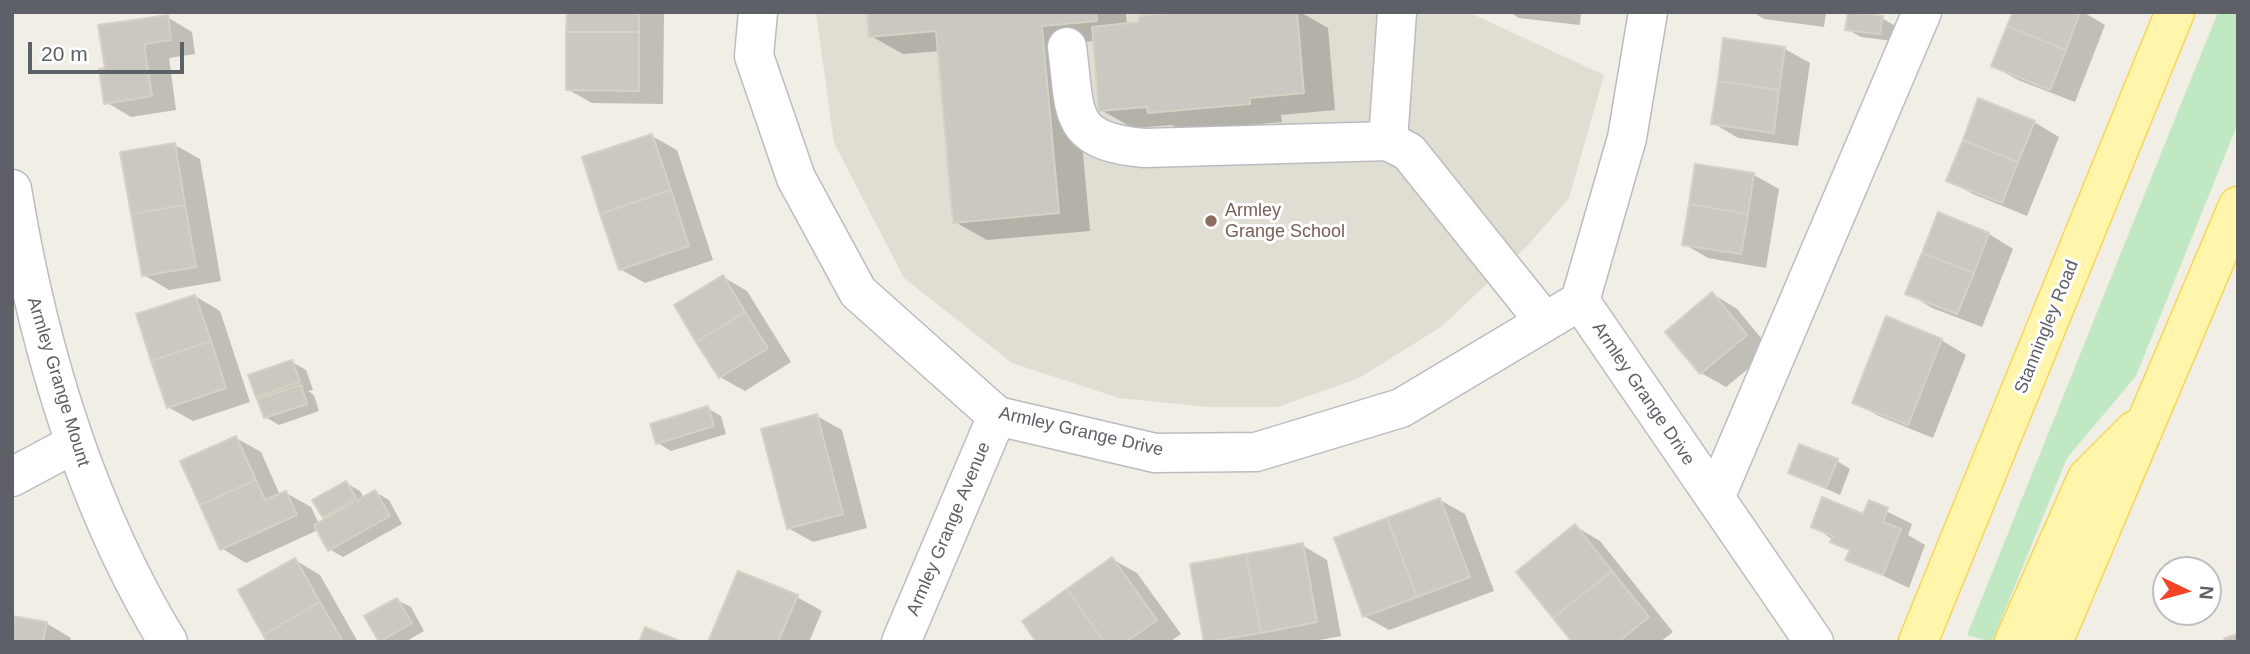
<!DOCTYPE html>
<html>
<head>
<meta charset="utf-8">
<style>
  body { margin:0 }
  #map { position:relative; width:2250px; height:654px; overflow:hidden; background:#f0eee5; font-family:Helvetica,sans-serif }
  canvas { display:block }
  .frame { position:absolute; inset:0; border:14px solid #5d6066; pointer-events:none }
  .north { position:absolute; left:2152px; top:556px; width:70px; height:70px; box-sizing:border-box; background:#fff; border:2px solid #bebfc2; border-radius:50%; rotate:95deg; font-size:19px; font-weight:700; line-height:28px; text-align:center; color:#5d6066 }
  .north::after { content:''; display:block; margin:auto; width:24px; height:32px; background:#f44327; clip-path:polygon(50% 0,100% 100%,50% 72%,0 100%) }
  .scale { position:absolute; left:28px; top:42px; width:156px; height:32px; box-sizing:border-box; border:4px solid #5d6066; border-top:0; padding-left:9px; font-size:21px; line-height:24px; white-space:nowrap; color:#5d6066; -webkit-text-stroke:5px #fff; paint-order:stroke }
</style>
</head>
<body>
<div id="map">
<canvas width="2250" height="654"></canvas>
<div class="frame"></div>
<div class="north">N</div>
<div class="scale">20 m</div>
</div>
<script>
const ctx = document.querySelector('canvas').getContext('2d');
ctx.lineJoin = 'round';
function fillPath(path, color) { ctx.fillStyle = color; ctx.fill(path, 'evenodd'); }
function stroke(path, color, width, dash) { ctx.strokeStyle = color; ctx.lineWidth = width; ctx.lineCap = dash ? 'butt' : 'round'; ctx.setLineDash(dash || []); ctx.stroke(path); }
function drawText(font, color, halo, rows, align = 'center') {
  ctx.font = font + ' Helvetica,sans-serif'; ctx.lineWidth = 6; ctx.setLineDash([]); ctx.textBaseline = 'middle'; ctx.strokeStyle = halo; ctx.fillStyle = color; for (const [text, x, y, turn = 0] of rows) {
    ctx.save(); ctx.translate(x, y); ctx.rotate((+turn || 0) * Math.PI / 180); ctx.textAlign = isNaN(turn) ? turn : align; if (halo) ctx.strokeText(text, 0, 0); ctx.fillText(text, 0, 0); ctx.restore();
  }
}
fillPath(new Path2D(`
  M816 12H1468L1604 75 1569 198 1528 245 1441 327 1359 378 1278 407H1208L1119 398 1012 363 904 278 834 143Z`), '#e0ded3');
fillPath(new Path2D(`
  M2218 12H2238V123L2136 376 2067 458 1992 642 1967 635Z`), '#c0e9c3');
fillPath(new Path2D(`
  M568 12H664L663 104 592 103 567 89Z
  M868 12H1123L1126 14 1127 25 1300 12 1328 28 1335 110 1281 115 1282 122 1182 131 1172 125 1133 128 1101 110 1095 41 1073 43 1090 231 987 240 955 222 940 51 903 54 871 36Z
  M1509 12H1581L1580 25 1519 18Z
  M1753 12H1826L1824 27 1764 19Z
  M2014 12H2083L2105 25 2075 102 2018 80 1993 66Z
  M167 17 192 32 195 54 169 58 176 110 131 117 106 102 107 70Z
  M1882 18 1895 26 1893 41 1861 37 1847 29Z
  M1725 40 1785 49 1810 63 1798 146 1738 138 1713 123Z
  M2034 122 2059 137 2027 216 1973 194 1948 180Z
  M652 136 677 150 713 260 645 283 620 269Z
  M175 145 200 159 221 281 169 290 144 275Z
  M1696 166 1754 175 1779 189 1766 268 1708 258 1684 244Z
  M1939 214 1989 234 2013 249 1982 327 1932 308 1908 293Z
  M723 277 747 291 791 362 745 391 720 377Z
  M1713 294 1737 309 1771 350 1726 387 1701 373Z
  M195 296 220 311 250 402 193 421 168 407Z
  M1941 340 1966 355 1933 438 1879 416 1854 402Z
  M292 362 306 370 313 390 308 391 314 395 319 411 279 425 265 417 263 399 257 396Z
  M707 408 721 416 726 434 671 451 658 443Z
  M817 416 842 430 867 528 813 542 788 528Z
  M236 438 261 452 280 495 286 493 311 507 319 524 328 519 324 517 346 483 360 491 364 498 375 492 389 500 402 524 343 557 329 549 318 530 246 563 221 548Z
  M1837 461 1850 469 1840 495 1790 472Z
  M1440 500 1465 514 1494 591 1389 630 1364 616Z
  M1870 503 1912 524 1908 535 1925 545 1909 588 1848 559 1851 552 1813 526 1864 516Z
  M1575 526 1600 541 1673 632 1660 642H1574Z
  M1302 545 1327 560 1341 636 1309 642H1206Z
  M1112 559 1137 573 1181 634 1170 642H1038Z
  M295 560 320 575 358 642H269Z
  M797 597 822 611 809 642H710Z
  M397 600 411 607 424 631 405 642H382L380 640Z
  M46 623 71 638 70 642H12Z`), '#0003');
const building = new Path2D(`
  M567 12H639V32H566Z
  M867 12H1096L1097 21 1042 26 1059 213 953 223 936 31 869 37Z
  M1177 12H1297L1304 93 1250 98V104L1148 113 1147 107 1099 111 1092 27 1139 22V16Z
  M1848 12 1883 16 1880 34 1845 30Z
  M2013 12H2080L2066 50 2007 26Z
  M168 15 171 40 144 44 152 96 104 104 99 69 105 68 98 25Z
  M2007 26 2066 50 2050 90 1991 66Z
  M566 32H639V91L566 90Z
  M1723 38 1785 47 1779 90 1718 81Z
  M1718 81 1779 90 1774 133 1711 124Z
  M1978 98 2035 121 2018 162 1963 140Z
  M652 134 671 190 600 214 582 157Z
  M1963 140 2018 162 2002 203 1946 181Z
  M175 143 185 205 131 214 120 152Z
  M1695 164 1754 173 1748 214 1689 204Z
  M671 190 689 246 619 270 600 214Z
  M1689 204 1748 214 1741 254 1682 245Z
  M185 205 196 267 142 276 131 214Z
  M1938 212 1989 233 1974 273 1922 253Z
  M1922 253 1974 273 1957 314 1905 294Z
  M723 275 745 312 696 342 674 305Z
  M1712 292 1747 335 1700 374 1665 332Z
  M195 295 211 341 151 361 136 314Z
  M745 312 768 348 719 378 696 342Z
  M1886 316 1942 339 1908 425 1852 403Z
  M211 341 226 388 167 408 151 361Z
  M292 360 300 382 256 397 248 375Z
  M301 385 307 404 264 418 257 399Z
  M708 406 714 426 656 444 650 424Z
  M817 414 843 514 787 529 761 429Z
  M236 436 256 480 200 505 180 461Z
  M1799 444 1838 459 1826 488 1788 473Z
  M256 480 265 500 286 491 297 515 220 550 200 505Z
  M346 481 356 498 323 518 312 500Z
  M375 490 390 516 328 551 314 525Z
  M1822 497 1863 514 1869 500 1888 508 1883 522 1901 529 1883 575 1845 560 1850 550 1830 542 1833 536 1811 527Z
  M1440 498 1470 577 1417 597 1387 518Z
  M1387 518 1417 597 1363 617 1334 538Z
  M1575 524 1612 571 1553 618 1516 572Z
  M1303 543 1317 622 1261 633 1246 554Z
  M1246 554 1261 633 1204 642 1190 564Z
  M1112 557 1157 620 1126 642H1104L1067 589Z
  M295 558 320 602 263 635 238 590Z
  M738 571 798 595 778 642H708Z
  M1612 571 1649 617 1618 642H1572L1553 618Z
  M1067 589 1104 642H1036L1022 621Z
  M397 598 412 623 379 642 364 616Z
  M320 602 343 642H267L263 635Z
  M12 616 47 622 43 642H12Z
  M645 627 682 642H639Z
  M2238 634V642H2223L2225 638Z`);
fillPath(building, '#cbc8c2');
stroke(building, '#d5d1c3', 2);
const minor = new Path2D(`
  M758 12 754 56 796 178 858 292 997 416 1155 453 1256 452 1401 408 1580 301 1814 642
  M1397 12 1388 141 1409 152 1545 322
  M1067 47C1076 114 1066 141 1145 148L1388 141
  M12 189C38 347 84 504 168 642
  M1580 301 1627 138 1648 12
  M12 477 74 444
  M1715 498 1922 12
  M901 642 997 416`);
const major = new Path2D(`
  M1918 642 2175 12
  M2014 642 2087 478 2135 430
  M2053 642 2238 206`);
stroke(minor, '#babcc2', 41);
stroke(major, '#fad554', 41);
stroke(minor, '#fff', 38);
stroke(major, '#fff6ab', 38);
for (const [x, y, r, color] of [
  [1211,221,7,"#8d6e63"]
]) { const dot = new Path2D(); dot.arc(x, y, r, 0, 2 * Math.PI); ctx.fillStyle = color; ctx.fill(dot); stroke(dot, '#fff', 2.5); }
drawText('18px', '#785e54', '#fff', [
  ["Armley",1225,211],
  ["Grange School",1225,232]
], 'left');
drawText('18px', '#5d6066', '#fff', [
  ["Stanningley Road",2047,327,-68],
  ["Armley Grange Mount",58,382,73],
  ["Armley Grange Drive",1643,394,56],
  ["Armley Grange Drive",1081,432,13],
  ["Armley Grange Avenue",949,529,-67]
]);
</script>
</body>
</html>
